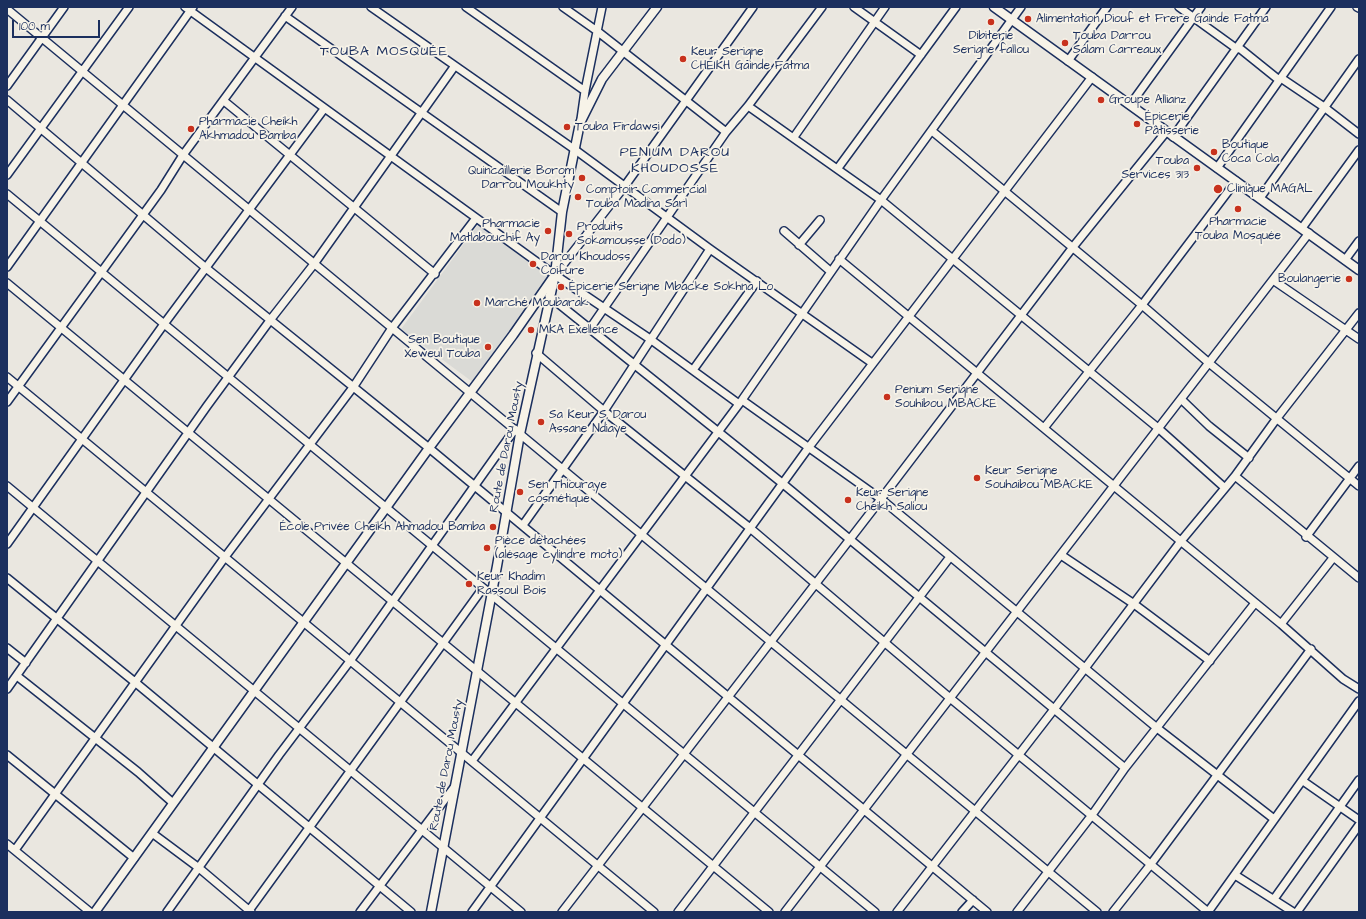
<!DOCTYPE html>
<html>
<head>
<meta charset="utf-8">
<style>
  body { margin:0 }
  #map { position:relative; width:1366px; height:919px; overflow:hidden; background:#eae7e0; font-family:"Architects Daughter",sans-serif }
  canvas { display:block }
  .frame { position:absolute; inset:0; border:8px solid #1b2f5e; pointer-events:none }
  .scale { position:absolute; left:12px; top:20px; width:88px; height:18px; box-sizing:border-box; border:2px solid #1b2f5e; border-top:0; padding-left:5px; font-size:12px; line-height:14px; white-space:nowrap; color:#1b2f5e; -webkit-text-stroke:3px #f7f3e8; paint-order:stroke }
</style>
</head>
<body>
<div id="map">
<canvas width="1366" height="919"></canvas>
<div class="frame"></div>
<div class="scale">100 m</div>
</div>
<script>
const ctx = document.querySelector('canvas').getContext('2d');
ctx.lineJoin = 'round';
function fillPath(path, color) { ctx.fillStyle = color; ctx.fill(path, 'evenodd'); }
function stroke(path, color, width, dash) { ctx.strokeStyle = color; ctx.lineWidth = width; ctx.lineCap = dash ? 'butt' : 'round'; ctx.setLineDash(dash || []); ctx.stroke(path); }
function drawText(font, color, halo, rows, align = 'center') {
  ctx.font = font + ' "Architects Daughter",sans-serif'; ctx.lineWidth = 3.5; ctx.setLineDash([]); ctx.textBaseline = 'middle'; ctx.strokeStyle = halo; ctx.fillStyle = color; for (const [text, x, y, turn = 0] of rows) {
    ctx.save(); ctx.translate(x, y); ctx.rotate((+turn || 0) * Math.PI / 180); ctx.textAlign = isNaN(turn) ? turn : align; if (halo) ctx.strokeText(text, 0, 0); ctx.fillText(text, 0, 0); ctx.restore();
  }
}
fillPath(new Path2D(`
  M480 222 553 277 474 383 401 329Z`), '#dadad6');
const minor = new Path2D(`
  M185 7 555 275 650 339 739 404
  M371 7 574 149 710 249 872 363
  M466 7 585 91
  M563 7 597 31 726 132
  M854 7 921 55
  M1179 7 1237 49
  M1357 7 1359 8
  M7 9 1097 912
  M285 16 562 212
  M1238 47 1279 80
  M1068 61 1107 7
  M1281 78 1324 107 1359 134
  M7 86 64 7
  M7 100 206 268 429 448 987 912
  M224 101 435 274
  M1130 105 1201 7
  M748 106 881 200 1158 428 1225 488
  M581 119 585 91 602 7
  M932 131 1142 305 1209 363 1359 486
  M794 137 885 7
  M1173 137 1266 7
  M838 168 956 7
  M1217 168 1331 7
  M7 175 129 7
  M7 194 875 912
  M1260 198 1359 59
  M1302 228 1359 150
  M784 231 830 271
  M799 245 820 220
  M839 259 1281 624 1343 679 1359 689
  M1345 260 1359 241
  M7 267 193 7
  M555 275 624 187 753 7
  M1273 280 1359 339
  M7 283 769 912
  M549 296 782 483 1125 768
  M591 327 726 132 748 106 822 7
  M536 353 604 411 750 528 950 698 1208 912
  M693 370 757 281
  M7 377 654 912
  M1181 399 1209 426 1249 458
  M742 400 881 499 1157 728 1274 819
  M7 402 161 190 183 155 292 7
  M1044 428 1142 305 1236 181
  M1235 476 1359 578
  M7 486 521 912
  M523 525 604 411 710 249
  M1306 537 1359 466
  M7 544 164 324 324 109
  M1061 555 1134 604 1210 661
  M7 578 136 683 411 912
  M1281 624 1333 558
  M7 648 26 663
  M17 676 138 772 173 803
  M7 689 207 406 271 319 314 264 454 67
  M7 755 134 858
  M472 761 742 400 881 200 1021 7
  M1303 781 1359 820
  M152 833 199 868 251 912
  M7 844 90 912
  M15 850 225 557 354 386 392 328 476 218
  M1235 875 1293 912
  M1274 899 1359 780
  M167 912 279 755 350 661 515 429
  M248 912 483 588
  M360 912 455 786
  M472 912 809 447 1092 77
  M562 912 881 499 1073 247 1166 132
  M678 912 950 557
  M785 912 1309 233
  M897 912 1055 708 1181 541 1235 476 1277 418 1359 313
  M962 912 973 900
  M1017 912 1092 815 1125 768 1255 603
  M1113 912 1151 864 1311 649
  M1208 912 1359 701
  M1297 912 1359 825`);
const major = new Path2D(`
  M994 7 1359 270
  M95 912 429 448 513 335 552 279
  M431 912 497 566 520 434 555 275 562 212 580 123 602 79 657 7`);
stroke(minor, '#1b2f5e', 10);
stroke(major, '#1b2f5e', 11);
stroke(minor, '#f7f3e8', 7);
stroke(major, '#f7f3e8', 8);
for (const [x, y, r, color] of [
  [1028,19,4,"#c8321e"],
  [991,22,4,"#c8321e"],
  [1065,43,4,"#c8321e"],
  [683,59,4,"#c8321e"],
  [1101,100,4,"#c8321e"],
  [1137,124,4,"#c8321e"],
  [567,127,4,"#c8321e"],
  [191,129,4,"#c8321e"],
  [1214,152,4,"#c8321e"],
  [1197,168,4,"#c8321e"],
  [582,178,4,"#c8321e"],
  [1218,189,5,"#c8321e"],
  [578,197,4,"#c8321e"],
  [1238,209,4,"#c8321e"],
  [548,231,4,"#c8321e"],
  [569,234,4,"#c8321e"],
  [533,264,4,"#c8321e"],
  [1349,279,4,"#c8321e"],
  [561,287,4,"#c8321e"],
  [477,303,4,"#c8321e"],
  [531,330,4,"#c8321e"],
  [488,347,4,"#c8321e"],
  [887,397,4,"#c8321e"],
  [541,422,4,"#c8321e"],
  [977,478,4,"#c8321e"],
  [520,492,4,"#c8321e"],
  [848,500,4,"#c8321e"],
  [493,527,4,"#c8321e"],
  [487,548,4,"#c8321e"],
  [469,584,4,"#c8321e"]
]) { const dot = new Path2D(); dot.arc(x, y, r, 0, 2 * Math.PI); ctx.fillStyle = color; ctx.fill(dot); stroke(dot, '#f7f3e8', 1.5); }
drawText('12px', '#1b2f5e', '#f7f3e8', [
  ["Alimentation Diouf et Frere Gainde Fatma",1036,19],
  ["Dibiterie",991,36,"center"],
  ["Serigne fallou",991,50,"center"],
  ["Touba Darrou",1073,36],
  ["Salam Carreaux",1073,50],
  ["Keur Serigne",691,52],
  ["CHEIKH Gainde Fatma",691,66],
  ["Groupe Allianz",1109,100],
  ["Épicerie",1145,117],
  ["Pâtisserie",1145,131],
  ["Pharmacie Cheikh",199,122],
  ["Akhmadou Bamba",199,136],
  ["Touba Firdawsi",575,127],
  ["Boutique",1222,145],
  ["Coca Cola",1222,159],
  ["Touba",1189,161,"right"],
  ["Services 313",1189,175,"right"],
  ["Quincaillerie Borom",574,171,"right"],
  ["Darrou Moukhty",574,185,"right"],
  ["Clinique MAGAL",1227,189],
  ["Comptoir Commercial",586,190],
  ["Touba Madina Sarl",586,204],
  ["Pharmacie",1238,222,"center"],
  ["Touba Mosquée",1238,236,"center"],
  ["Pharmacie",540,224,"right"],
  ["Matlabouchif Ay",540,238,"right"],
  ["Produits",577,227],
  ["Sokamousse (Dodo)",577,241],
  ["Darou Khoudoss",541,257],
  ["Coifure",541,271],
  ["Boulangerie",1341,279,"right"],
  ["Épicerie Serigne Mbacke Sokhna Lo",569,287],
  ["Marché Moubarak",485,303],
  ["MKA Exellence",539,330],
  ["Sen Boutique",480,340,"right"],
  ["Xeweul Touba",480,354,"right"],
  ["Penium Serigne",895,390],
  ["Souhibou MBACKE",895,404],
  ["Sa Keur S. Darou",549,415],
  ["Assane Ndiaye",549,429],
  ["Keur Serigne",985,471],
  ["Souhaibou MBACKE",985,485],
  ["Sen Thiouraye",528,485],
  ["cosmétique",528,499],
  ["Keur Serigne",856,493],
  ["Cheikh Saliou",856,507],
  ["École Privée Cheikh Ahmadou Bamba",485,527,"right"],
  ["Pièce détachées",495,541],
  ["(alésage cylindre moto)",495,555],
  ["Keur Khadim",477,577],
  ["Rassoul Bois",477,591]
], 'left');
drawText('12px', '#1b2f5e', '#f7f3e8', [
  ["Route de Darou Mousty",507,447,-79],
  ["Route de Darou Mousty",447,765,-79]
]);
ctx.letterSpacing = '1px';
drawText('14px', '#1b2f5e', '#f7f3e8', [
  ["TOUBA MOSQUÉE",384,52],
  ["PENIUM DAROU",675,153],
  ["KHOUDOSSE",675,169]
]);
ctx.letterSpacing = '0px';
</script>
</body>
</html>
